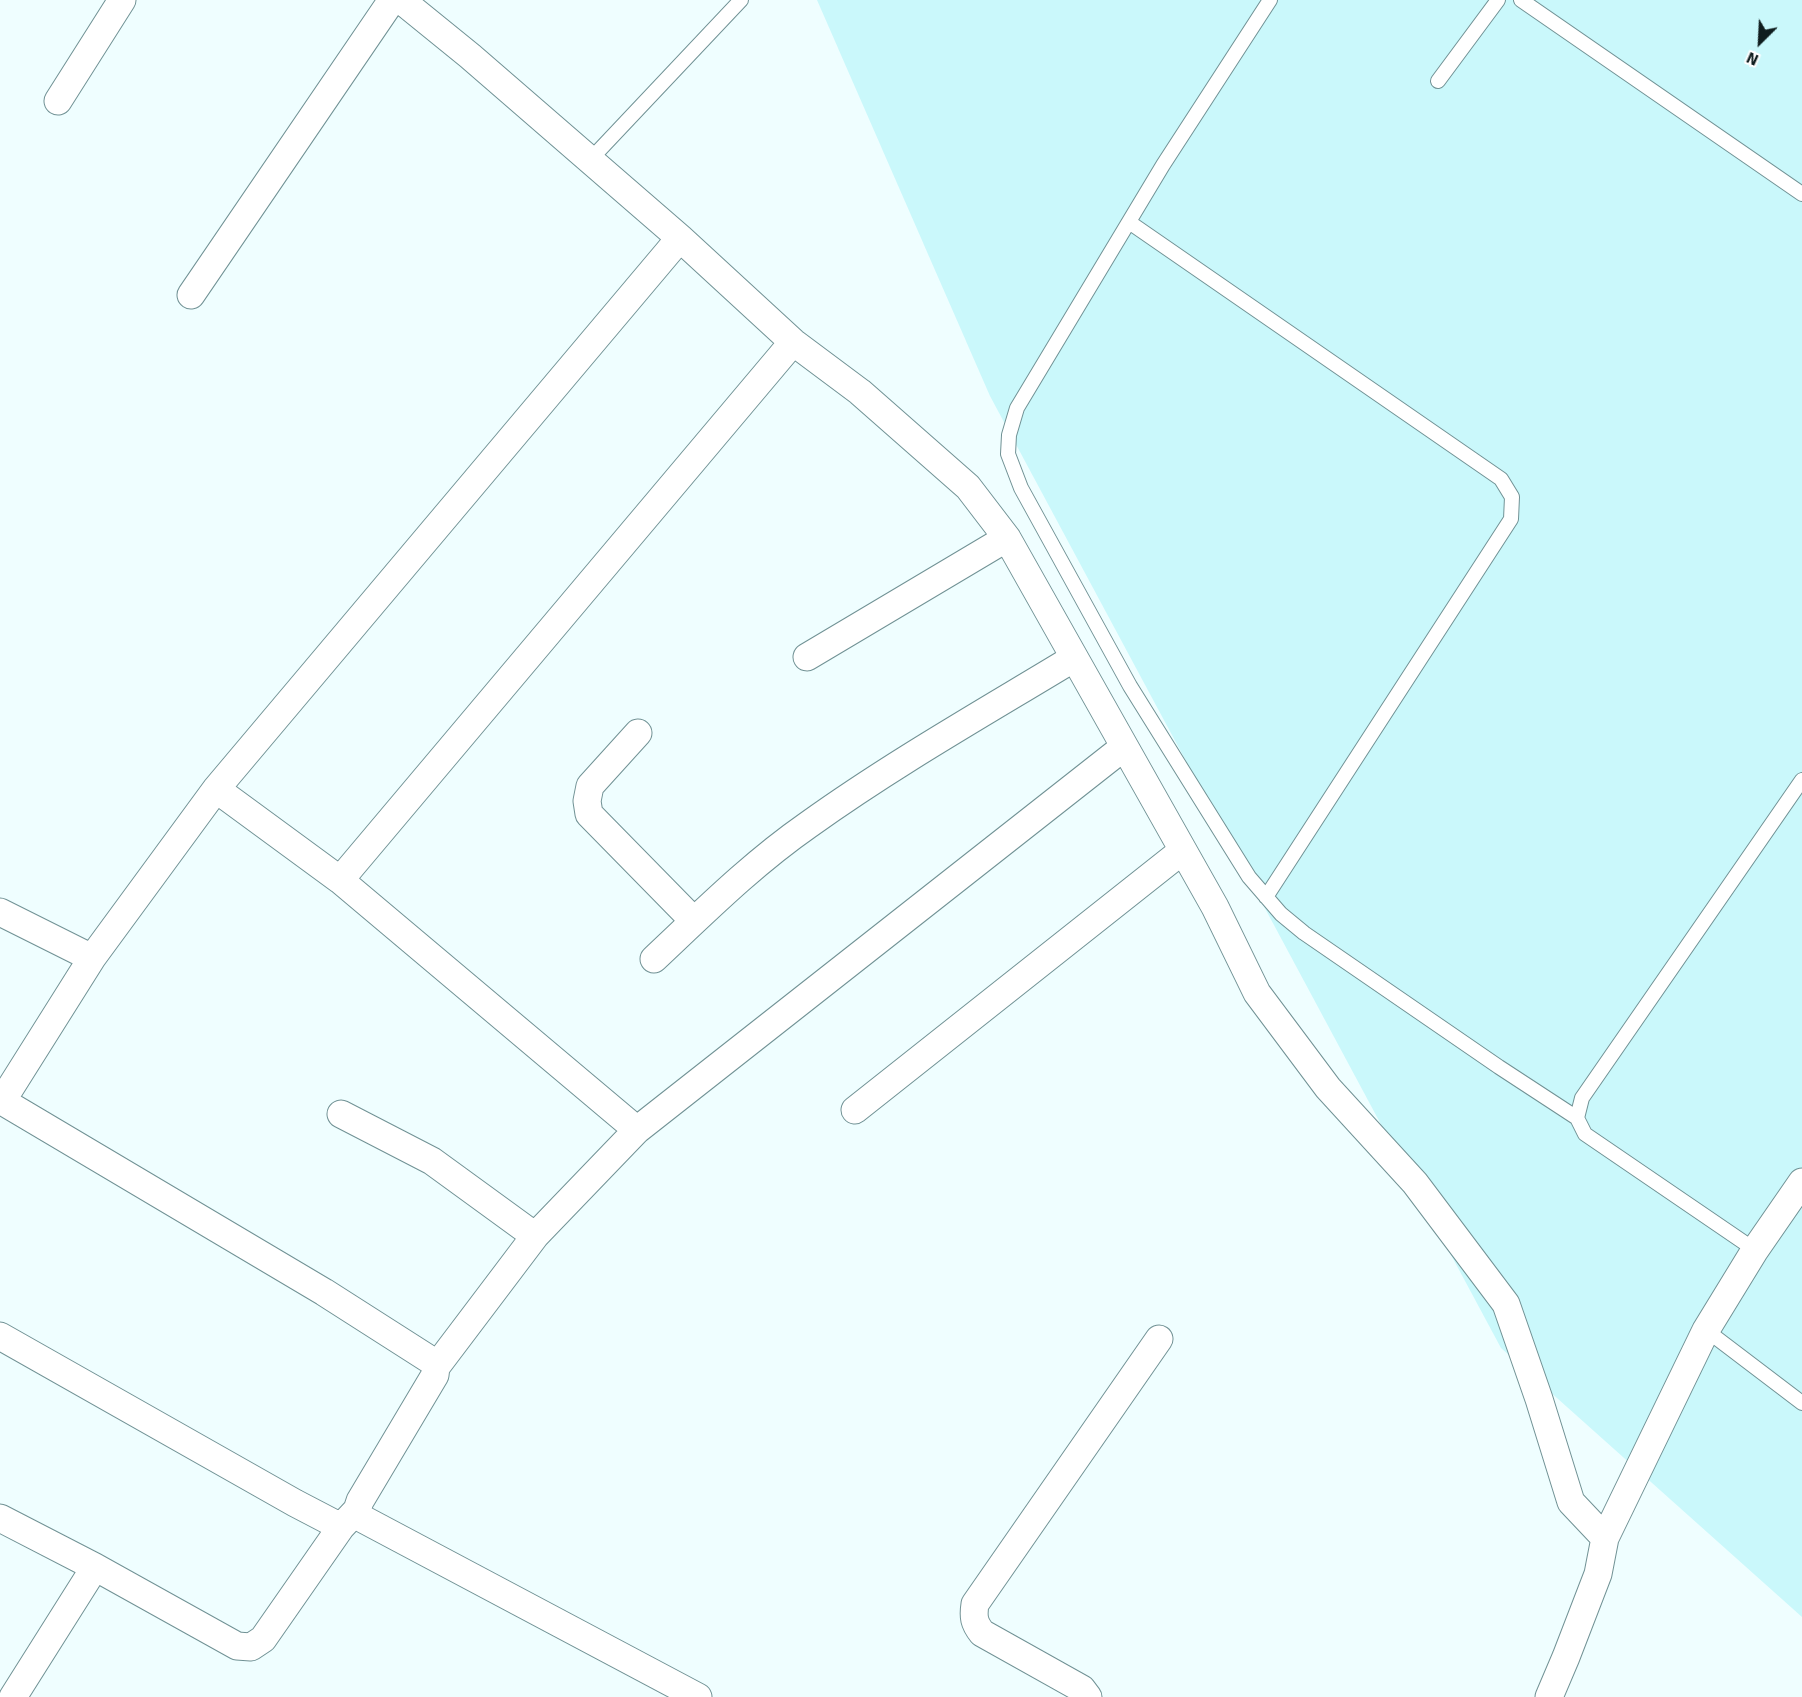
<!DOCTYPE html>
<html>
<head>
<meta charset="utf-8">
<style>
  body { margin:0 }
  #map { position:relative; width:1802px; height:1697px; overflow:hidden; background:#effeff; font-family:Signika,sans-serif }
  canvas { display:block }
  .north { position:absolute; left:1730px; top:12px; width:60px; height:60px; -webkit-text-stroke:4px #fff; paint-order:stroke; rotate:204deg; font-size:16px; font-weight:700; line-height:24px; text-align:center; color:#0f1d1e }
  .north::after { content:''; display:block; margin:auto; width:21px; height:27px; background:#0f1d1e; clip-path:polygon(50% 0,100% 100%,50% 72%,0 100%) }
</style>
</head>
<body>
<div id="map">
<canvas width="1802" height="1697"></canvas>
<div class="north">N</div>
</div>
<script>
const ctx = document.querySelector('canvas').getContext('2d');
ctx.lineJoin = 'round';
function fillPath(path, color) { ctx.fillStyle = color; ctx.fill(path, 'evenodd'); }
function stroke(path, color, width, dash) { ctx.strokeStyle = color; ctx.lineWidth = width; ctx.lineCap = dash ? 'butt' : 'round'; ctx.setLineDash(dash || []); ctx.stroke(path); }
fillPath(new Path2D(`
  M817 0H1802V1617L1501 1348 990 396Z`), '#caf8fb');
const lane = new Path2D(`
  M1270 0 1163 165 1017 408 1009 435 1008 454 1021 488 1130 686 1249 877 1281 914 1304 933 1499 1067 1577 1118
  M1521 0 1802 194
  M1438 81 1498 0
  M590 160 741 0
  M1129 222 1501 479 1512 497 1511 519 1266 897
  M1755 1250 1585 1134 1577 1118 1582 1098 1802 780
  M1706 1330 1802 1403`);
const street = new Path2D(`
  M401 0 470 56 680 238 793 342 860 392 968 487 1007 538 1215 907 1257 993 1328 1088 1415 1183 1506 1304 1539 1399 1571 1502 1605 1538 1598 1574 1566 1657 1549 1697
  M58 101 122 0
  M191 295 392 0
  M807 657 1007 538
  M638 733 590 786 587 801 589 814 694 921
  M216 789 340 880 637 1130
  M340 880 793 342
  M0 912 92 958
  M654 959C704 912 752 864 808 825 893 764 985 712 1074 658
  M0 1100 2 1101 92 958 216 789 680 238
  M2 1101 324 1292 432 1361 436 1367 435 1375 360 1501 357 1510 361 1518 698 1697
  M855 1110 1182 851
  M341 1114 432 1161 535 1236
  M0 1336 295 1503 341 1527
  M436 1367 535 1236 637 1130 1124 747
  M0 1518 95 1567 237 1646 251 1647 263 1639 341 1527 357 1510
  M1605 1538 1706 1330 1755 1250 1802 1182
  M13 1697 95 1567
  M1088 1697 1082 1689 982 1633C974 1623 973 1617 975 1604L1159 1339`);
stroke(lane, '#719295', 16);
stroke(street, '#719295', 29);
stroke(lane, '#fff', 14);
stroke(street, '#fff', 27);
</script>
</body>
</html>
